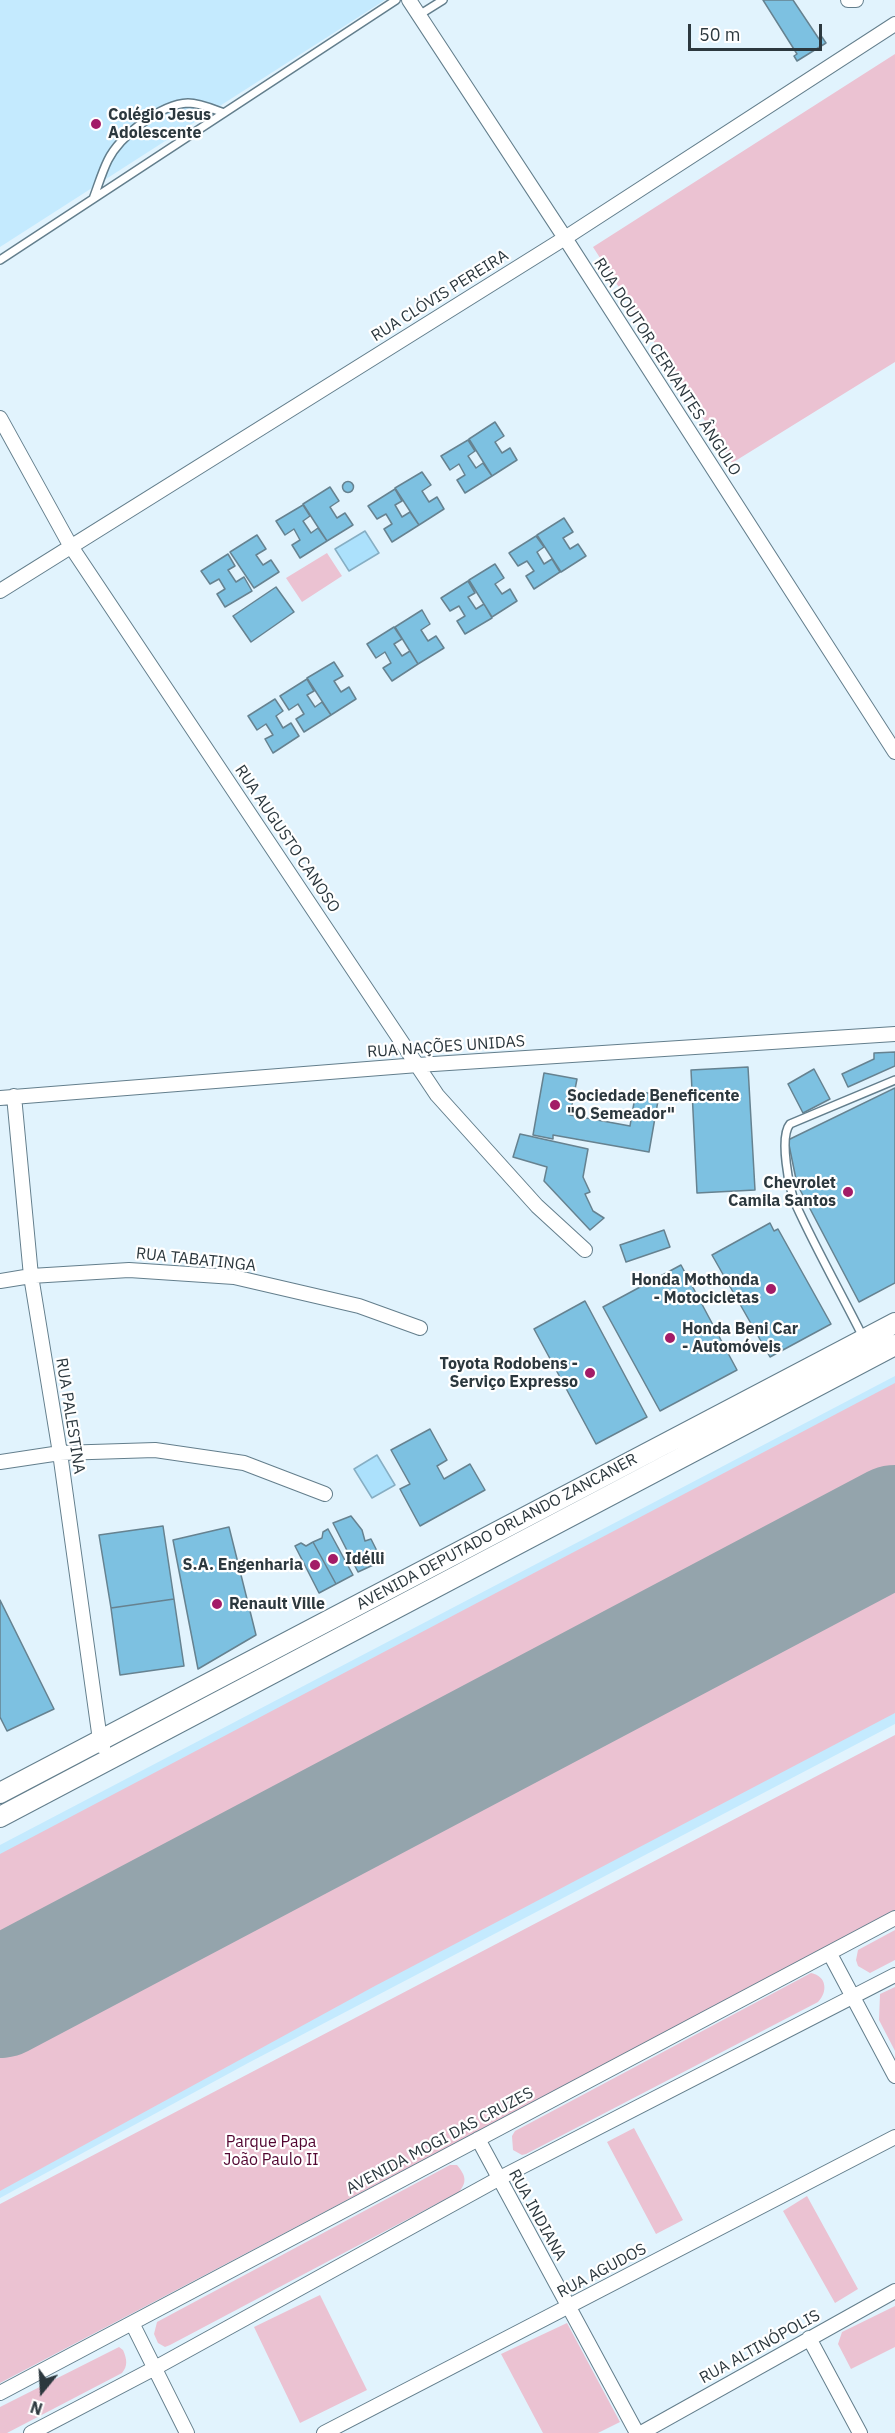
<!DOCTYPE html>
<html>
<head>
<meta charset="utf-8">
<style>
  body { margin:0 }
  #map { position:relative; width:895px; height:2433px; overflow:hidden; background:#e1f3fd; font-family:"IBM Plex Sans",sans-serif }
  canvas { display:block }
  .north { position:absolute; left:12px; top:2361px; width:60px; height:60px; -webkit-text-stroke:4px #fff; paint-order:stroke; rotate:198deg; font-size:16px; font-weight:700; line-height:24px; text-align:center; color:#2c383e }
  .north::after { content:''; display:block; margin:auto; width:21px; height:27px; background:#2c383e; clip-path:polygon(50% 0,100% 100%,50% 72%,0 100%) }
  .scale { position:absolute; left:688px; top:24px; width:134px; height:27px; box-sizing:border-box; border:3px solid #2c383e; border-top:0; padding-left:8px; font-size:18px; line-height:21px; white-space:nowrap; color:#2c383e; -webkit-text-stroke:4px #fff; paint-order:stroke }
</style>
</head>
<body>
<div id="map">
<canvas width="895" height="2433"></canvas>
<div class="north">N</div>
<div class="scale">50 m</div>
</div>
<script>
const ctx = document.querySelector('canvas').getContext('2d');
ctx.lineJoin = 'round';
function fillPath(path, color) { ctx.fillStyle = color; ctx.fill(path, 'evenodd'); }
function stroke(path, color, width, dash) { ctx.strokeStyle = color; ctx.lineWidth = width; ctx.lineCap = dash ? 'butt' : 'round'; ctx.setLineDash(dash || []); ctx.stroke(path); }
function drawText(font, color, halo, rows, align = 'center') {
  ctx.font = font + ' "IBM Plex Sans",sans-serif'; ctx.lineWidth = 4.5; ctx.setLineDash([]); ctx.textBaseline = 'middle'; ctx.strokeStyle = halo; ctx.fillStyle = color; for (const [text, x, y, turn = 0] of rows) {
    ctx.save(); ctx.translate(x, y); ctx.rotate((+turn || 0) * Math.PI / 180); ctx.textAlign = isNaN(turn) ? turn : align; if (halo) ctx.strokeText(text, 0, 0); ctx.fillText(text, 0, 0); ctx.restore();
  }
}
fillPath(new Path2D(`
  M0 0H385L0 247Z
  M895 1376V1724L250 2062 0 2198V1845Z`), '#c4eafe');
fillPath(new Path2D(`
  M895 54V362L732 463 593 247Z
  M327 553 342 576 302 602 286 578Z
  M895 1383V1489L0 1964V1854Z
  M895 1559V1713L373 1987 0 2191V2029Z
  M895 1735V1911L0 2383V2204Z
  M895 1930V1960L870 1973 858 1966 856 1960 858 1950Z
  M811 1973C827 1976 828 1992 818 2002L526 2154 522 2155 513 2150 512 2136 515 2131Z
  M895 1987V2051L879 2020 880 1994Z
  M634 2128 683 2220 656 2234 607 2142Z
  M450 2165H457C465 2175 468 2181 459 2192L170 2345 165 2347 158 2343 154 2334 157 2322Z
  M807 2196 858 2289 835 2303 783 2211Z
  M320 2295 367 2390 300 2423 254 2327Z
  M895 2306V2347L851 2369 838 2344 842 2332Z
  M567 2323 620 2422 598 2433H543L501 2354Z
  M119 2347 123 2350C127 2359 128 2366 122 2373L7 2433H0V2407Z`), '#ebc2d2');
const water = new Path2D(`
  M365 531 379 553 349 571 335 549Z
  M377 1455 395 1485 372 1498 354 1469Z`);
fillPath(water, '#ace1fc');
stroke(water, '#86aec3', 1.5);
stroke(new Path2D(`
  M0 1998 895 1525`), '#94a4ac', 120);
const building = new Path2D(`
  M763 0H793L819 39 822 37 826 43 797 61 794 56 797 54Z
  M495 422 504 436 495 442 502 453 510 448 517 460 492 476 469 439Z
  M468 440 475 451 468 456 476 468 483 463 492 476 465 493 457 480 465 475 459 464 450 470 441 456Z
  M422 472 431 485 422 491 429 502 437 497 444 509 419 525 395 488Z
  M342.5 487a5.5 5.5 0 1 1 11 0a5.5 5.5 0 1 1-11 0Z
  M330 487 339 501 330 507 337 518 345 513 353 525 327 541 303 504Z
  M395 489 402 501 395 505 402 517 410 512 419 525 392 542 384 529 392 524 386 514 377 519 368 506Z
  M303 505 310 516 303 521 311 533 318 528 327 541 300 558 292 545 300 540 294 529 285 535 276 521Z
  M564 518 573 532 563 538 570 549 578 544 586 556 561 572 537 535Z
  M257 535 266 549 256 555 263 565 271 560 279 572 254 588 230 552Z
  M536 536 544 547 537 552 544 564 552 559 560 572 534 589 526 576 534 571 527 561 518 566 509 553Z
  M228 554 235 566 228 570 236 582 244 577 252 591 225 607 217 594 225 589 219 579 210 584 201 571Z
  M495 564 504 578 495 584 502 594 510 589 517 601 492 617 469 580Z
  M468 581 475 593 468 597 476 609 484 604 492 618 465 634 457 621 465 616 459 606 450 611 441 598Z
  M276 587 294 612 251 642 233 616Z
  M422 610 430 624 421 630 428 641 436 636 444 648 418 664 395 627Z
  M394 627 402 639 394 644 402 656 410 651 418 664 392 681 383 668 391 663 385 652 376 658 367 644Z
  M334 662 343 676 334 681 341 692 349 687 356 699 331 715 307 678Z
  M307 679 314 691 307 695 315 707 322 702 331 715 304 732 296 719 304 714 298 704 289 710 280 696Z
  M275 699 283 711 276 716 283 728 291 723 299 736 273 753 265 739 273 735 266 724 257 730 248 716Z
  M895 1052V1066L848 1087 842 1074 874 1059V1053Z
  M748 1067 755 1190 697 1193 691 1070Z
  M814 1069 830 1099 803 1113 788 1084Z
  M544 1073 577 1079 570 1115 630 1126 636 1091 659 1095 649 1152 553 1135V1139L533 1135Z
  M895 1088V1283L859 1302 797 1184 788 1140Z
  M520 1134 588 1149 583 1177 590 1192 585 1194 593 1211 604 1218 590 1230 544 1181 547 1167 513 1157Z
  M770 1223 774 1231 778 1229 831 1324 770 1357 712 1255Z
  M664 1230 670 1247 626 1262 620 1245Z
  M681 1265 737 1370 660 1411 603 1307Z
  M585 1301 647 1417 596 1444 534 1329Z
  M430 1429 447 1460 437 1466 444 1479 470 1464 485 1490 420 1526 400 1489 410 1484 391 1450Z
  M351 1516 362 1530 365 1541 371 1539 382 1561 358 1572 333 1523Z
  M163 1526 174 1599 111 1608 99 1535Z
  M229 1527 256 1635 198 1669 173 1540Z
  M328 1529 353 1575 336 1584 313 1542 322 1538 323 1532Z
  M313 1542 336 1584 319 1593 295 1546 301 1543 306 1546Z
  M174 1599 184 1666 120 1675 111 1608Z
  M0 1600 54 1709 7 1731 0 1717Z`);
fillPath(building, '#7dc1e1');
stroke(building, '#668290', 1.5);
const lane = new Path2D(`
  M419 15 443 0
  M93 199C98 186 102 172 108 160 120 136 161 104 188 103 200 103 213 109 224 113
  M0 260 396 0
  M863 1337C841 1293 816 1249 796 1205 789 1189 779 1137 790 1124L895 1080`);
const street = new Path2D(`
  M409 0 565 238 895 752
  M848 0H856
  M0 418 70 545 437 1095 537 1206 585 1250
  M0 591 565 238 895 24
  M14 1096 31 1276 60 1453 100 1740 103 1747
  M0 1098 418 1065 895 1034
  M0 1281 31 1276 129 1270 234 1277 359 1306 420 1328
  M0 1462 60 1453 155 1450 244 1463 325 1494
  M830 1954 895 2076
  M478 2139 637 2433
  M132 2323 187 2433
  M809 2338 860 2433
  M0 2393 895 1918
  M31 2433 155 2368 498 2179 895 1975
  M324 2433 895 2137
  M641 2433 895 2291`);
const secondary = new Path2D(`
  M0 1793 895 1323
  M0 1817 895 1345`);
stroke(lane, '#637e8c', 10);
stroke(street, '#637e8c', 16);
stroke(secondary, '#637e8c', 22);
stroke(lane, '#fff', 7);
stroke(street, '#fff', 14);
stroke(secondary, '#fff', 20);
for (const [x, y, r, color] of [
  [96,124,6,"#a31c67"],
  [555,1105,6,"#a31c67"],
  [848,1192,6,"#a31c67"],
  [771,1289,6,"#a31c67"],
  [670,1338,6,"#a31c67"],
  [590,1373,6,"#a31c67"],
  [333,1559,6,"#a31c67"],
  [315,1565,6,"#a31c67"],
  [217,1604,6,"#a31c67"]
]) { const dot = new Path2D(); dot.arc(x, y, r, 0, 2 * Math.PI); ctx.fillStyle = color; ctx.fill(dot); stroke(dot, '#fff', 2); }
drawText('bold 16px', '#2c383e', '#fff', [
  ["Colégio Jesus",108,115],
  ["Adolescente",108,133],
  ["Sociedade Beneficente",567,1096],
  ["\"O Semeador\"",567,1114],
  ["Chevrolet",836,1183,"right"],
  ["Camila Santos",836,1201,"right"],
  ["Honda Mothonda",759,1280,"right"],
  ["- Motocicletas",759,1298,"right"],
  ["Honda Beni Car",682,1329],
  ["- Automóveis",682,1347],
  ["Toyota Rodobens -",578,1364,"right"],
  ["Serviço Expresso",578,1382,"right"],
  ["Idélli",345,1559],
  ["S.A. Engenharia",303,1565,"right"],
  ["Renault Ville",229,1604]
], 'left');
drawText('16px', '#2c383e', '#fff', [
  ["RUA CLÓVIS PEREIRA",440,296,-32],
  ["RUA DOUTOR CERVANTES ÂNGULO",667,367,57],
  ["RUA AUGUSTO CANOSO",287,839,56],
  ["RUA NAÇÕES UNIDAS",446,1047,-4],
  ["RUA TABATINGA",196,1260,6],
  ["RUA PALESTINA",70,1416,81],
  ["AVENIDA DEPUTADO ORLANDO ZANCANER",497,1532,-28],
  ["AVENIDA MOGI DAS CRUZES",440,2141,-28],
  ["RUA INDIANA",537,2215,61],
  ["RUA AGUDOS",602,2271,-28],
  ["RUA ALTINÓPOLIS",760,2347,-29]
]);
drawText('16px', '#520631', '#fff', [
  ["Parque Papa",271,2142],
  ["João Paulo II",271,2160]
]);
</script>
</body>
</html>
